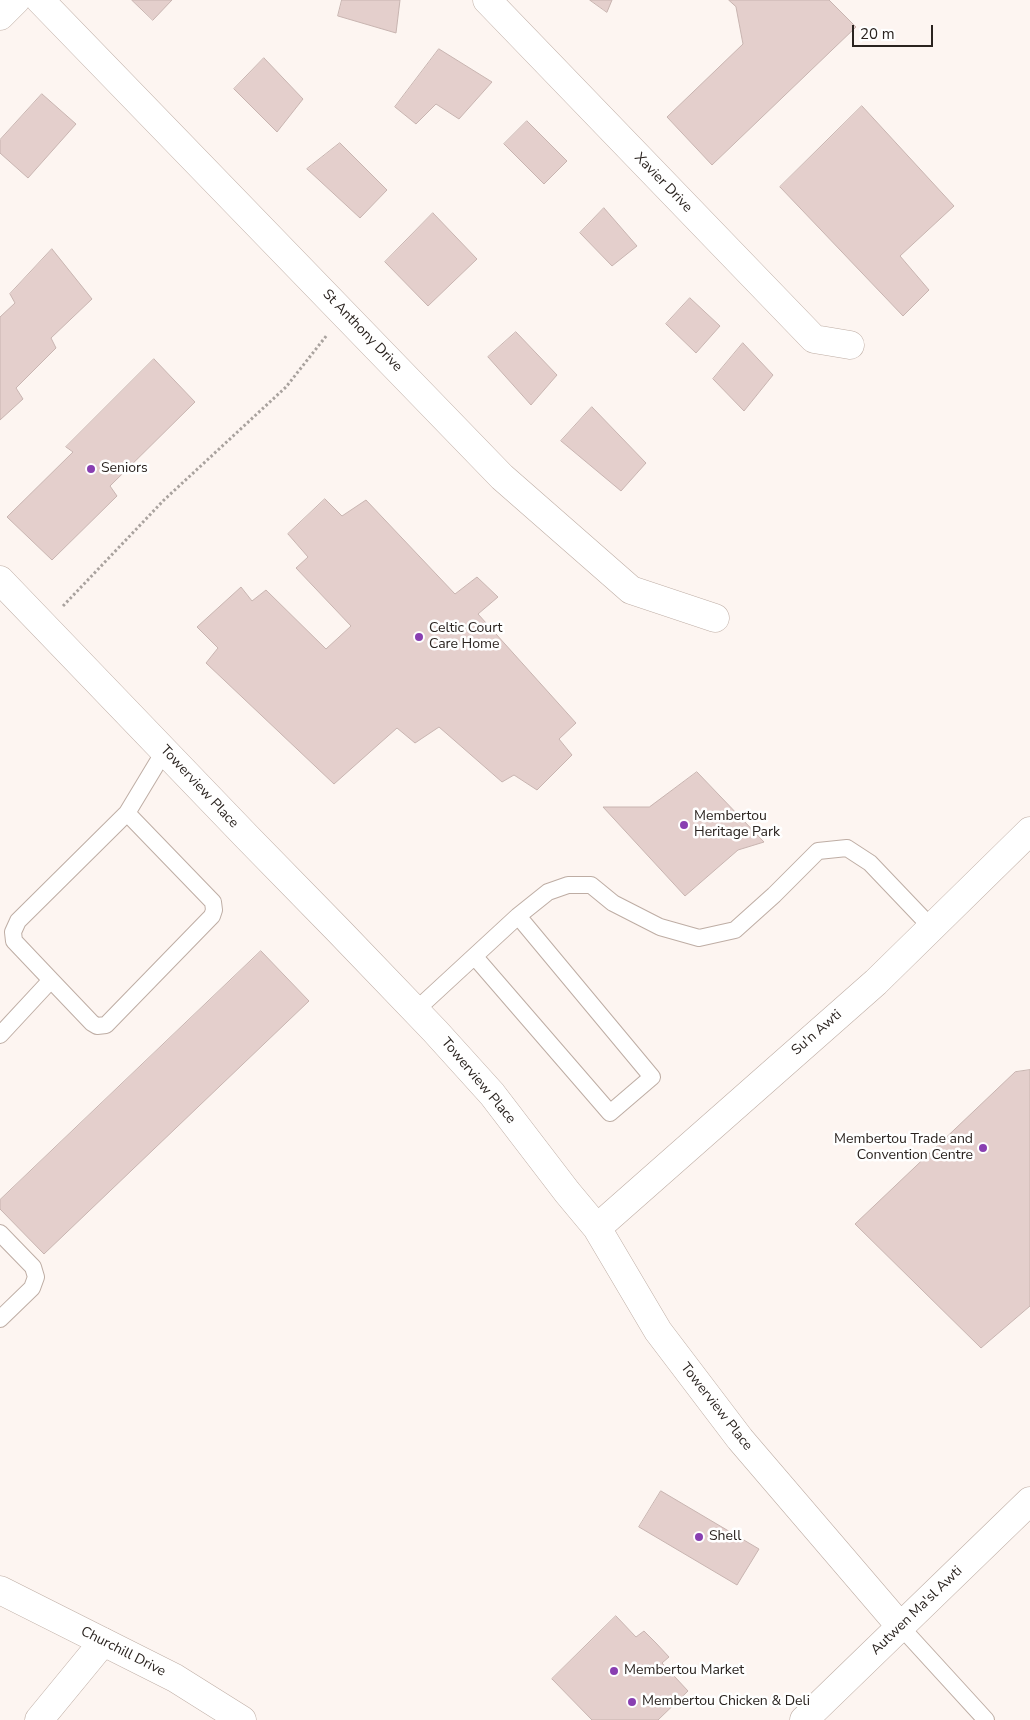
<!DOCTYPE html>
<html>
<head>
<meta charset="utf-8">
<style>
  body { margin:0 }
  #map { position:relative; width:1030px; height:1720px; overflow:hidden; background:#fdf5f1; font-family:"Nunito Sans",sans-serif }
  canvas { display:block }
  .scale { position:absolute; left:852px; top:25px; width:81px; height:22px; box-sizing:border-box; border:2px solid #2a231f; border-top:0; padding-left:6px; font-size:15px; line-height:18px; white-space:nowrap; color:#2a231f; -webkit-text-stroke:4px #fff; paint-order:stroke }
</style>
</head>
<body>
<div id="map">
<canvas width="1030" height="1720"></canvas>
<div class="scale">20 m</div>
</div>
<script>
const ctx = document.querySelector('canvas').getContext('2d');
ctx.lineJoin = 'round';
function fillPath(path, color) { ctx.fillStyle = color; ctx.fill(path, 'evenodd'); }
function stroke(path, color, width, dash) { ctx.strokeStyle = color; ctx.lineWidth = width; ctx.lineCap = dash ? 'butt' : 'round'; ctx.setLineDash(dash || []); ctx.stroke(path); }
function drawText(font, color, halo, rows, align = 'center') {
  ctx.font = font + ' "Nunito Sans",sans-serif'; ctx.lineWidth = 5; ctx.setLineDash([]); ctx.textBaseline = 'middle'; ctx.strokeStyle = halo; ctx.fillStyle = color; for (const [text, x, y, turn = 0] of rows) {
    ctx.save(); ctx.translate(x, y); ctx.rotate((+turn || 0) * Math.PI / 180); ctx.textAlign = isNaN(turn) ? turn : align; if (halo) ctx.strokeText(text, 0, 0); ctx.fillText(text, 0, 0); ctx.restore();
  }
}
const building = new Path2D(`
  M132 0H172L153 20Z
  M342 0H400L396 33 338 16Z
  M590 0H612L607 12Z
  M729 0H829L856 27 712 165 667 117 743 44 736 7Z
  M439 49 492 82 459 119 436 104 416 124 395 107Z
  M264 58 303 99 277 132 234 89Z
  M42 94 76 124 28 178 0 153V140Z
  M862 106 954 206 900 256 929 290 903 316 780 187Z
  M527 121 567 161 544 184 504 144Z
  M340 143 387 190 360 218 307 169Z
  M604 208 637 246 612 266 580 233Z
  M433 213 477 259 428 306 385 262Z
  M52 249 92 299 51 338 56 348 16 388 23 399 0 420V317L15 303 10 294Z
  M690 298 720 326 696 353 666 324Z
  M516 332 557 375 531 405 488 357Z
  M743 343 773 375 744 411 713 379Z
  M154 359 195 402 110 486 117 496 52 560 7 517 73 452 66 447Z
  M592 407 646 463 621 491 561 441Z
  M325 499 342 516 366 500 455 594 477 577 498 597 478 614 576 723 559 739 572 755 537 790 514 775 502 782 439 727 415 743 397 728 334 784 206 663 218 648 197 627 241 587 252 601 266 590 326 649 351 626 296 568 308 557 288 534Z
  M697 772 764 842 738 850 685 896 603 807H649Z
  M261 951 309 1001 44 1254 0 1209V1200Z
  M1030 1070V1306L981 1348 855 1224 1015 1072Z
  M661 1491 759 1549 737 1585 639 1527Z
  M616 1616 636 1637 644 1631 656 1643 669 1657 662 1663 688 1691 658 1720H592L552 1679Z`);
fillPath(building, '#e4cfcc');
stroke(building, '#c8b4b0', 1);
const service = new Path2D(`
  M475 957 610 1113 652 1077 518 916
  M51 980 92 1023 97 1026 106 1025 212 916 214 910 213 902 127 813
  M415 1011 518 916 548 892 568 885H591L613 903 660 927 699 938 735 930 774 895 818 851 847 848 870 863 931 927
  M0 1035 51 980 14 941 13 932 18 921 127 813 165 750
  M0 1233 33 1267 36 1277 32 1288 0 1319
  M901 1627 986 1720`);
const minor = new Path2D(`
  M40 0 502 477 631 590 715 618
  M487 0 814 339 850 345
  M0 580 248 838 338 930 435 1031 492 1094 567 1192 597 1228 658 1331 740 1439 901 1627
  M597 1228 876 982 1030 831
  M39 1720 103 1642
  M804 1720 1030 1501`);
const secondary = new Path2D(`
  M0 16 16 0
  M0 1590 175 1678 242 1720`);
stroke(service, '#beada4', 18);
stroke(minor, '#beada4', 29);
stroke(secondary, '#beada4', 29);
stroke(new Path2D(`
  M63 606 164 500 286 387 327 335`), '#a9a29e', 3, [2.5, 2.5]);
stroke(service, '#fff', 16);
stroke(minor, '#fff', 28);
stroke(secondary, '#fff', 28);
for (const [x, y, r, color] of [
  [91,469,5,"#893fb1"],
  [419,637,5,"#893fb1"],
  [684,825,5,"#893fb1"],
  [983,1148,5,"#893fb1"],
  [699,1537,5,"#893fb1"],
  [614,1671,5,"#893fb1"],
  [632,1702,5,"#893fb1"]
]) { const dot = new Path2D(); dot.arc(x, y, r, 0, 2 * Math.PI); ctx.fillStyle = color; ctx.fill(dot); stroke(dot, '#fff', 2); }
drawText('14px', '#2a231f', '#fff', [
  ["Xavier Drive",663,183,46],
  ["St Anthony Drive",362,331,46],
  ["Towerview Place",199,787,47],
  ["Su'n Awti",817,1033,-41],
  ["Towerview Place",478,1081,50],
  ["Towerview Place",716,1407,52],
  ["Autwen Ma'sl Awti",917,1611,-44],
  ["Churchill Drive",123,1652,27]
]);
drawText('14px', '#2a231f', '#fff', [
  ["Seniors",101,469],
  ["Celtic Court",429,629],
  ["Care Home",429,645],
  ["Membertou",694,817],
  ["Heritage Park",694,833],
  ["Membertou Trade and",973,1140,"right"],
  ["Convention Centre",973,1156,"right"],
  ["Shell",709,1537],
  ["Membertou Market",624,1671],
  ["Membertou Chicken & Deli",642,1702]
], 'left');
</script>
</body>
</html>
